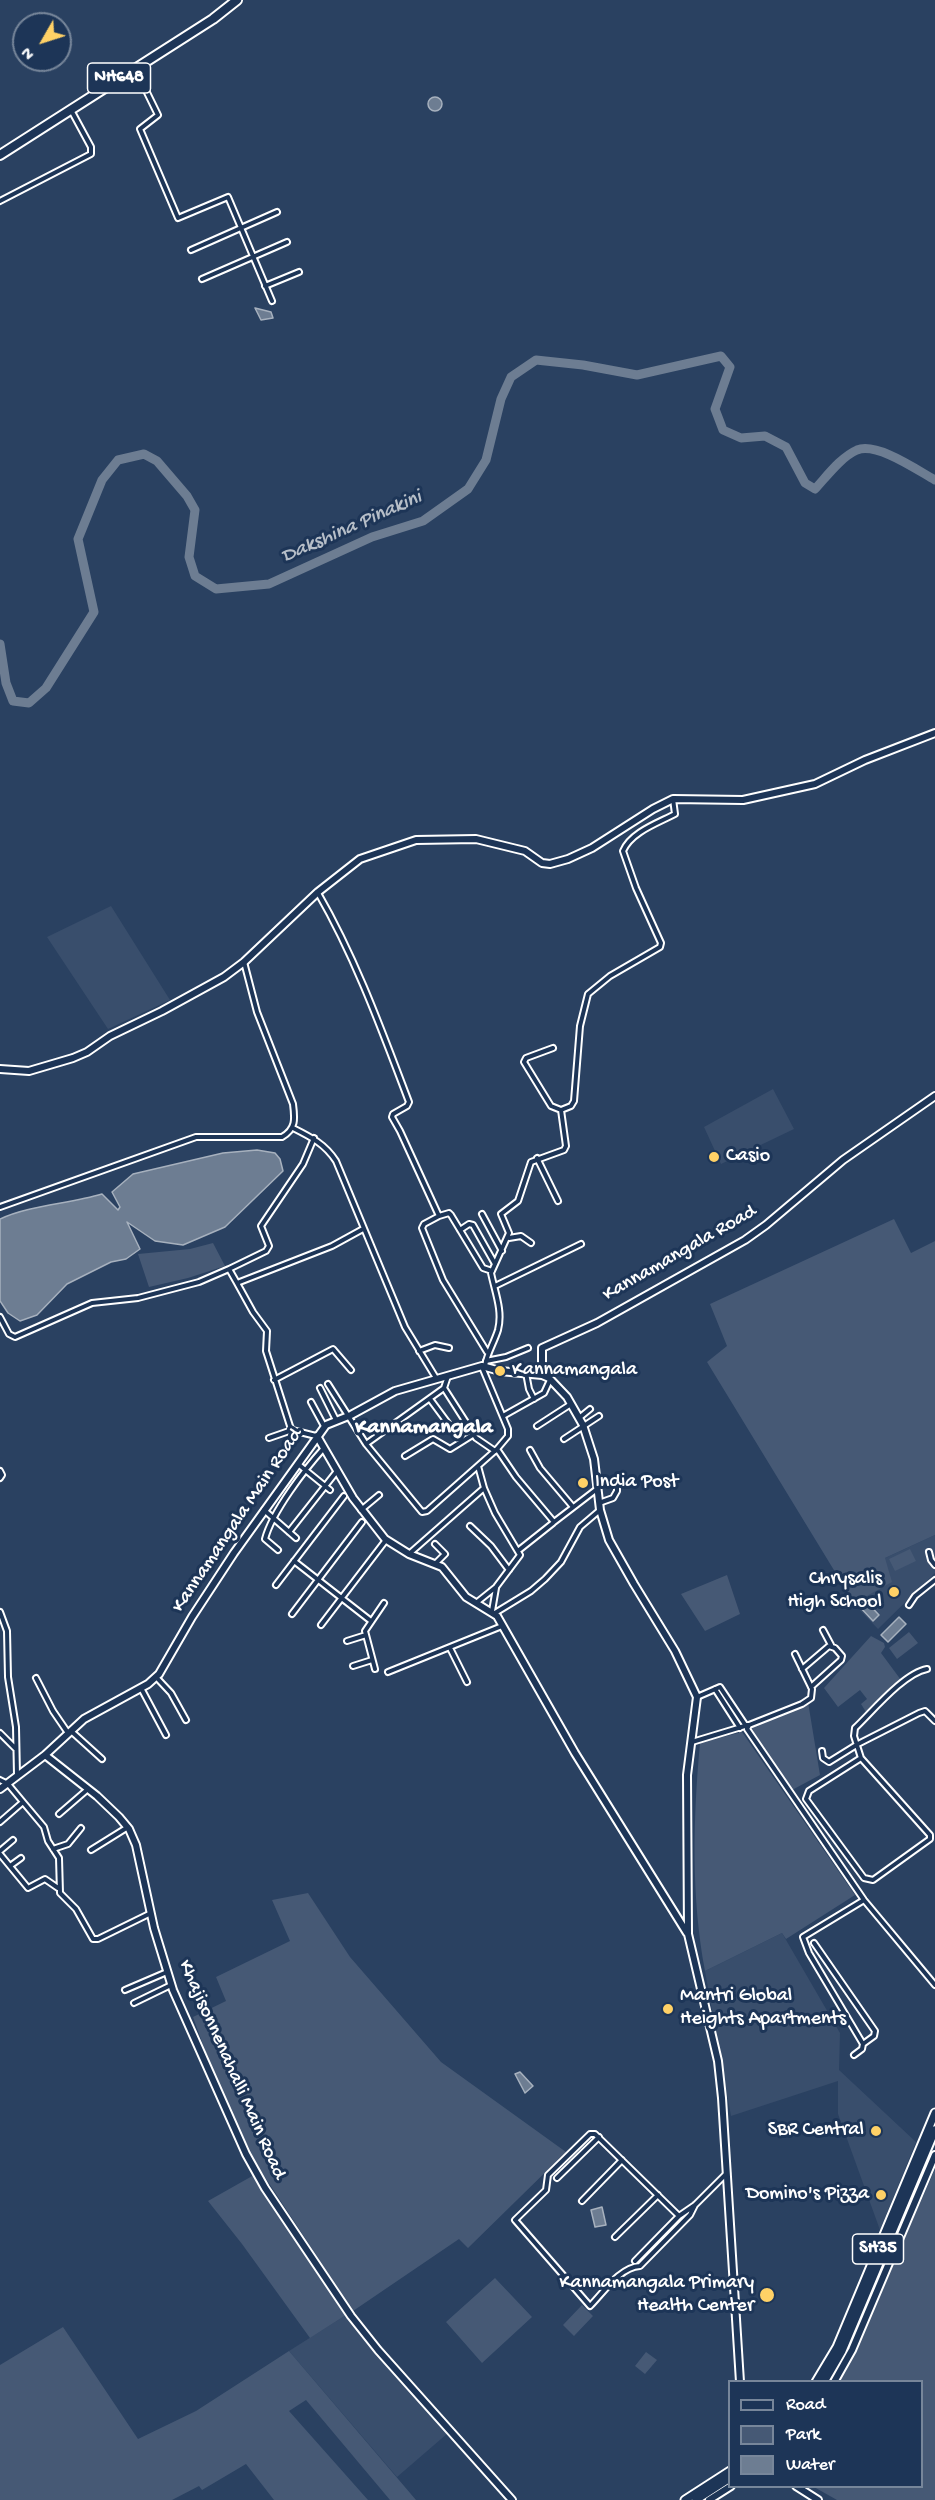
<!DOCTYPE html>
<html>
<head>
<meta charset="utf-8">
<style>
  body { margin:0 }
  #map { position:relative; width:935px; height:2500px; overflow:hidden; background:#2a4161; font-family:"Gochi Hand",sans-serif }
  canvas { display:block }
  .legend { position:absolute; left:728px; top:2380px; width:195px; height:108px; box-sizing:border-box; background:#1d3557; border:2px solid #77869a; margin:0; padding:8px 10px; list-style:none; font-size:18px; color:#fff }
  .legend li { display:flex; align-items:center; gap:12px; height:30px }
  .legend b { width:30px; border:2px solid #77869a }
  .north { position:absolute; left:12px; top:12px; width:60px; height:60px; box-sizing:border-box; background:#1d3557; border:2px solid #77869a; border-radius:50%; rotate:231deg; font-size:16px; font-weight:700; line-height:24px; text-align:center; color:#fff }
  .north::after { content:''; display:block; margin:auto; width:21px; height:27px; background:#ffd166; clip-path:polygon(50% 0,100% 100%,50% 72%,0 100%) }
</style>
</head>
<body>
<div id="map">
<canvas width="935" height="2500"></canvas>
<ul class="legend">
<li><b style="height:8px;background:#1d3557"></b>Road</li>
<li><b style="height:16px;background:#465975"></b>Park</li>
<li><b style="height:16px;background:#6d7d92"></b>Water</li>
</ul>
<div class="north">N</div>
</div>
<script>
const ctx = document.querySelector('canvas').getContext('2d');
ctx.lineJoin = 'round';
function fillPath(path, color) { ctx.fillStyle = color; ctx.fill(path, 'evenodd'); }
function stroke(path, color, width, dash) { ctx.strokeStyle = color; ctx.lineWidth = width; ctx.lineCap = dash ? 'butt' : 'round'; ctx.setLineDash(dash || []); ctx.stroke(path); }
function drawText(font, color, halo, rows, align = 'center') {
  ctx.font = font + ' "Gochi Hand",sans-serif'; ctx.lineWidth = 6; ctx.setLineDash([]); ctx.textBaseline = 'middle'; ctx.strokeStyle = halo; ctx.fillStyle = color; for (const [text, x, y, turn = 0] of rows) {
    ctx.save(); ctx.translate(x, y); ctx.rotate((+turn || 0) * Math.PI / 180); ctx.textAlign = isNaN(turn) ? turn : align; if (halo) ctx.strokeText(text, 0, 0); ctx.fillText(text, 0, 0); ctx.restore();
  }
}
fillPath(new Path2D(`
  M111 906 170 1000 108 1029 47 937Z
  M773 1089 794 1129 721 1164 704 1127Z
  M935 1535V1573L878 1629 853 1603 885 1558Z
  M782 1933 840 2033 839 2070 916 2142 880 2230 838 2114V2081L731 2116 705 1971Z
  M346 2315 448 2433 397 2477 289 2351Z`), '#394e6c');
fillPath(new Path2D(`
  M894 1219 911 1253 935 1241V1535L885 1558 892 1582 854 1603 707 1362 727 1346 710 1304Z
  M213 1243 225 1266 188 1278 149 1287 138 1254 190 1249Z
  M910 1549 916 1561 895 1571 889 1559Z
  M727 1575 740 1614 705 1631 681 1594Z
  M909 1632 918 1643 897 1659 889 1648Z
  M871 1636 884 1643 885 1647 881 1653 901 1680 866 1712 861 1704 867 1699 860 1690 838 1707 824 1688Z
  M808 1702 820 1775 792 1790 750 1727Z
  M742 1732 855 1895 786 1939 782 1933 705 1971C691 1896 693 1819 700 1743Z
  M308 1893 350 1957 441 2062 566 2152 468 2248 459 2239 353 2311 257 2165 214 2075 193 2017 226 2001 216 1977 290 1941 272 1900Z
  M935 2169V2500H837L814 2487 922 2486V2382L838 2381 852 2358Z
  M254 2175 346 2315 310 2338 242 2244 208 2201Z
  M495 2278 532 2317 482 2363 446 2322Z
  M582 2305 593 2316 574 2336 563 2325Z
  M63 2327 138 2439 196 2411 289 2351 416 2500H390L306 2400 289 2411 368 2500H274L246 2464 202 2490 199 2486 172 2500H0V2365Z
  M646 2352 657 2360 645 2374 635 2366Z`), '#465975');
const water = new Path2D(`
  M428 104a7 7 0 1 1 14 0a7 7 0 1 1-14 0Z
  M255 308 271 312 273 318 261 320Z
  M257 1150 275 1153 280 1159 283 1171 225 1227 183 1245 155 1241 127 1222 140 1249 126 1259 111 1262 67 1284 37 1315 20 1321 8 1313 0 1301V1219C29 1205 69 1204 102 1194L118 1210 120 1207 112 1192 133 1174 223 1153Z
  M865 1600 879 1615 873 1621 859 1606Z
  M899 1617 906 1624 888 1642 881 1635Z
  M520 2072 533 2086 525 2093 515 2074Z
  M602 2207 606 2225 595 2227 591 2210Z`);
fillPath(water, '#6d7d92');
stroke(water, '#a7b1be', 1.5);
stroke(new Path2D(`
  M0 644 6 683 13 701 29 703 46 688 94 612 78 539 102 480 118 460 144 454 157 461 187 496 195 510 189 557 195 576 216 589 269 584 372 537 423 521 468 489 486 460 501 399 511 377 536 360 583 365 637 375 721 356 730 367 715 409 723 430 741 438 765 436 786 447 805 483 815 489C827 476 841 457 857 450 877 442 917 470 935 480`), '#6d7d92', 9);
const street = new Path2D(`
  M135 68 158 115 140 129 178 218 228 197 272 301
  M0 201 91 154V147L71 110
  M191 250 277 212
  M202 279 287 242
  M265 286 299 272
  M318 893C356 959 382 1031 409 1102L407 1106 393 1114 392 1117 400 1131 439 1216 424 1224 422 1228 443 1280 487 1352
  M553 1048 526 1058 524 1062 551 1106 561 1110
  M293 1128C311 1137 325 1144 336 1161L405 1327 436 1378
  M537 1158 558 1201
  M0 1207 196 1137H282C296 1129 295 1119 293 1104L257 1012 244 962
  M482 1214 502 1251
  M439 1216 449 1213 451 1215 483 1268 492 1271
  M460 1230 469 1224 473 1225 495 1264
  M509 1238 521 1236 531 1243
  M229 1269 266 1251 269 1246 261 1226 303 1164 314 1138
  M237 1283 253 1312 267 1331 266 1351 290 1426 292 1430 316 1436
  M495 1286 581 1244
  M0 1317 9 1334 15 1337 92 1303 138 1298 199 1282 229 1269 237 1283 332 1246 363 1229
  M419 1351 435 1345 449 1348
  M486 1361 506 1357 528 1348
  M485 1366C487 1353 494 1343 498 1330 503 1311 495 1292 491 1273L509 1233 501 1214 518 1201 531 1162 564 1150 566 1146 561 1110 571 1106 574 1101 580 1026 588 994 610 976 660 947 661 943 636 888 623 851C631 832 658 823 675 814L673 799
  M526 1373 529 1389 534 1399
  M274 1380 333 1349 351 1370
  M328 1384 366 1444 422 1512 427 1511 497 1449 508 1436V1429L482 1367
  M320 1388 336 1420
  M444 1388 476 1438 495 1451
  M430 1399 453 1430
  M311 1402 324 1426
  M503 1416 544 1393 550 1380
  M579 1418 590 1409
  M537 1426 571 1404
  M269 1438 292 1430
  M564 1439 599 1416
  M366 1444 444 1388 448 1376
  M497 1449 516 1477 554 1522 597 1489
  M530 1450 540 1468 573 1507
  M405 1456 433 1439 450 1449 474 1434
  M298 1464 330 1490
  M0 1471 2 1475 0 1478
  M599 1503 613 1498 617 1491V1483
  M264 1510 296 1538
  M361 1510 379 1495
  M470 1526 491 1546 509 1570
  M289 1532 337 1471
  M435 1544 445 1554 435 1564
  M278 1550 265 1539C272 1512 305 1469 324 1448
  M519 1550 553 1523
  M929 1552 931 1560 935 1565
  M409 1554 484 1488
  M294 1561 371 1621
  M276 1585 344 1496
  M476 1603 496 1587 520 1555 495 1513 484 1488 478 1466
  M909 1605 915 1596 935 1580
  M492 1611 496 1588
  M0 1612 7 1631 8 1677 16 1727 17 1775
  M495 1613 531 1591 545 1579 561 1562 580 1527 600 1510
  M292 1614 362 1522
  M321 1625 386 1540
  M823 1630 831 1645
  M347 1641 366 1635
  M450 1648 467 1682
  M795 1654 812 1689 811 1698 802 1704 749 1725 747 1729 864 1900 935 1985
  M353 1666 372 1660
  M375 1669 365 1631 384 1603
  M802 1669 829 1646 835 1648 842 1656 841 1660 811 1687
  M388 1672 502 1626
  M156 1677 171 1693 186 1720
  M36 1678 53 1711 68 1733
  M141 1688 166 1735
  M715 1689 740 1728
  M697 1697 720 1687 746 1726
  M71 1731 102 1759
  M0 1733 15 1748
  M692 1742 748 1725
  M822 1751 823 1758 829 1762 858 1744 919 1713 925 1711 935 1721
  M861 1758 930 1835V1839L873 1880 864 1878 806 1799 809 1791 861 1758 854 1736 855 1728C872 1712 904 1673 927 1669
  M0 1780 8 1784 23 1802 0 1822
  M23 1802 44 1827 48 1841 59 1858 60 1893 76 1909 93 1939H98L151 1913
  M59 1814 88 1789
  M53 1849 68 1844 81 1828
  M91 1850 128 1827
  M0 1851 13 1840
  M0 1854 28 1888 45 1879 58 1888
  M10 1866 21 1858
  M814 1943 875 2031 874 2036 863 2044
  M125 1990 167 1972
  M134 2003 171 1985
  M854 2055 862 2049 863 2044 809 1953 803 1937 864 1900
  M557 2178 599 2137
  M582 2201 622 2160
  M679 2216 595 2134H590L548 2175 546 2190 515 2220 590 2306C603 2293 620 2267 640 2266L690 2215 695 2205
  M615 2237 658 2195
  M635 2261 679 2216 695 2205 727 2173`);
const secondary = new Path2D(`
  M0 1069 29 1071 73 1058 87 1052 110 1036 162 1011 224 977 244 962 318 892 360 859 416 840 476 839 525 851 542 863 550 864 568 859 592 848 653 809 673 799 743 800 815 784 865 760 935 733
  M542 1375V1348L597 1323 745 1240 766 1225 843 1160 935 1096
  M317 1436 353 1498 385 1539 409 1554 442 1567 466 1597 497 1616 575 1753 687 1933
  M45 1755 97 1796 119 1817 129 1829 136 1845 154 1928 173 1990 246 2154 265 2188 351 2316 378 2350 512 2500
  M0 1789 45 1755 84 1719 148 1684 159 1674 192 1617 234 1553 326 1425 351 1415 395 1391 482 1366 500 1371 542 1375 549 1378 567 1397 583 1425 594 1459 600 1510 609 1540 634 1584 675 1651 697 1697 687 1775 688 1934 718 2061 722 2098 740 2382
  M834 2382 852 2350 935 2155
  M796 2486 818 2500
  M709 2500 731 2486`);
const primary = new Path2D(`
  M816 2382 837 2347 935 2113
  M824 2382 842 2351 935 2130
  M685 2500 730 2471
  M696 2500 730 2478`);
const highway = new Path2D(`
  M0 155 213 19 237 0`);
stroke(street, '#fff', 8);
stroke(secondary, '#fff', 10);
stroke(primary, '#fff', 11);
stroke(highway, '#fff', 12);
stroke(street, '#1d3557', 4);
stroke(secondary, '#1d3557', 6);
stroke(primary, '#1d3557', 7);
stroke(highway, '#1d3557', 8);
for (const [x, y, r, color] of [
  [714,1157,6,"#ffd166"],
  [500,1371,6,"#ffd166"],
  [583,1483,6,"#ffd166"],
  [894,1592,6,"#ffd166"],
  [668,2009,6,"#ffd166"],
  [876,2131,6,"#ffd166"],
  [881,2195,6,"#ffd166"],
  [767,2295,8,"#ffd166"]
]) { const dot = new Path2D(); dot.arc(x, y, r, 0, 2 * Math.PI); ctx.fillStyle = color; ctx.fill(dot); stroke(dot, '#1d3557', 2); }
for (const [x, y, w] of [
  [119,78,63],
  [878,2249,51]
]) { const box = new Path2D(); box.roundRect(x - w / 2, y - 15, w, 30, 4.5); ctx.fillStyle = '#1d3557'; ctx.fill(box); stroke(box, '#fff', 1.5); }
drawText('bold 18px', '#fff', null, [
  ["NH648",119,78],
  ["SH35",878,2249]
]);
drawText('20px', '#fff', '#1d3557', [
  ["Casio",726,1157],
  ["Kannamangala",512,1371],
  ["India Post",595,1483],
  ["Chrysalis",882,1580,"right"],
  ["High School",882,1603,"right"],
  ["Mantri Global",680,1997],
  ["Heights Apartments",680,2020],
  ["SBR Central",864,2131,"right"],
  ["Domino's Pizza",869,2195,"right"],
  ["Kannamangala Primary",754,2284,"right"],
  ["Health Center",754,2307,"right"]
], 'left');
drawText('20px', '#fff', '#1d3557', [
  ["Kannamangala Road",680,1254,-30],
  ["Kannamangala Main Road",238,1521,-56],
  ["Khajisonnenahalli Main Road",231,2070,66]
]);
drawText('italic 21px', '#b6bec8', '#1d3557', [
  ["Dakshina Pinakini",352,528,-24]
]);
drawText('bold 22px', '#fff', '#1d3557', [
  ["Kannamangala",424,1429]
]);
</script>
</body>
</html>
